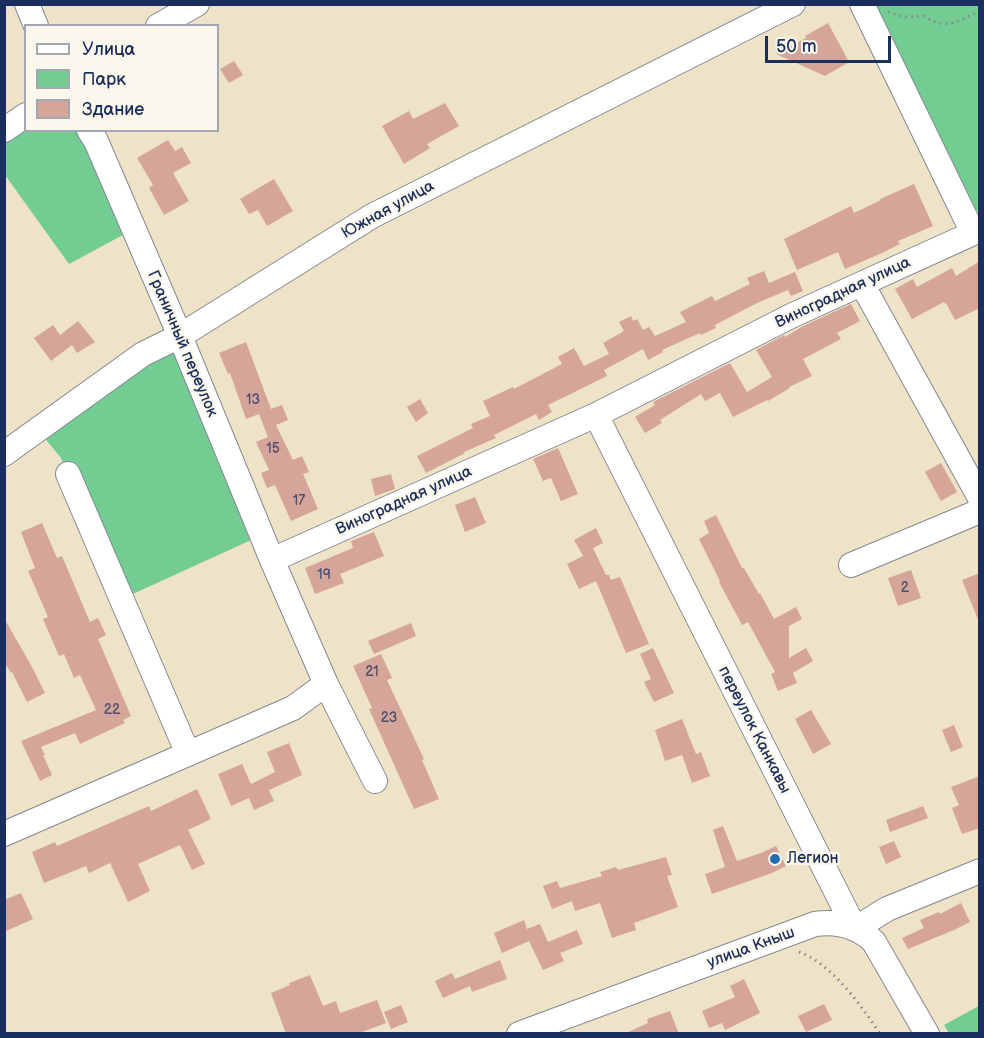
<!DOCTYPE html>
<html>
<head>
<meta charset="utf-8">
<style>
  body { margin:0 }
  #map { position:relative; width:984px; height:1038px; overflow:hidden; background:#eee3c6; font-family:"Balsamiq Sans",sans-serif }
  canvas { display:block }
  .frame { position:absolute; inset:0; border:6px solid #1b2f5e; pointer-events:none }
  .legend { position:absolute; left:24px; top:24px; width:195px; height:108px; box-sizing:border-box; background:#fbf7ec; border:2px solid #a1a7b3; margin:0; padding:8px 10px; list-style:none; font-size:18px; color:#1b2f5e }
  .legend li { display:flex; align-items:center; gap:12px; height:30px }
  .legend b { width:30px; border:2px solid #a1a7b3 }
  .scale { position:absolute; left:765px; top:36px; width:126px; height:27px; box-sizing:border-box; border:3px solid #1b2f5e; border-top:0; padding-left:8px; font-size:18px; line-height:21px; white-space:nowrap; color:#1b2f5e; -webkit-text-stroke:4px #fbf7ec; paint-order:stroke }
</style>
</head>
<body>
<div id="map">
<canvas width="984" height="1038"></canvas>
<div class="frame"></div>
<ul class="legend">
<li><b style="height:8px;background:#fff"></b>Улица</li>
<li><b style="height:16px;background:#73cc92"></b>Парк</li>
<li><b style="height:16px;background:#d6a599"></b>Здание</li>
</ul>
<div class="scale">50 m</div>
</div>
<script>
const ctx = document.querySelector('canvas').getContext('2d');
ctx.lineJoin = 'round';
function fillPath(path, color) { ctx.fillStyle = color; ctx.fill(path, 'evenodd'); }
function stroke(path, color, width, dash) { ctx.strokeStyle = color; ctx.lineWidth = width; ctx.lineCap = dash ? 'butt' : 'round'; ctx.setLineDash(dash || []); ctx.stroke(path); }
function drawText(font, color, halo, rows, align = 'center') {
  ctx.font = font + ' "Balsamiq Sans",sans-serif'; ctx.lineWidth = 5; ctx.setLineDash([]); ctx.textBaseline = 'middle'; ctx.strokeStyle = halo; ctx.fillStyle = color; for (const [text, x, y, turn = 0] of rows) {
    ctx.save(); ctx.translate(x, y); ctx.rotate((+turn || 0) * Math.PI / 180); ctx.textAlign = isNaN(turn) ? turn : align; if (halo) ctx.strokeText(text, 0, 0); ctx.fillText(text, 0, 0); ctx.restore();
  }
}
fillPath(new Path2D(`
  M870 5H979V212L973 207Z
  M25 115 26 130 89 131 134 229 69 264 5 175 4 130Z
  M180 336 262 535 122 599 61 458 38 430Z
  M979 1006V1033H949L944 1025Z`), '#73cc92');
fillPath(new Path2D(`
  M828 23 849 62 825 76 776 54 806 38 805 36Z
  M234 61 243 75 229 83 220 69Z
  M445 103 459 126 427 144 430 148 404 164 382 126 409 111 413 119Z
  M168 140 175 151 182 147 191 163 173 173 189 201 164 215 149 188 153 185 137 158Z
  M274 179 293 211 267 226 258 210 249 214 240 199Z
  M914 184 933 226 898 241 900 244 882 253 845 269 838 252 797 270 784 239 851 206 854 213 881 200 880 199Z
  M980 261V308L955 320 946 303 945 304 944 302 912 319 895 289 913 279 917 287 952 268 956 276Z
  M764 271 769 283 795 272 803 291 791 296 788 290 757 303 715 325 716 328 701 335 700 333 662 350 663 352 648 360 643 349 604 370 607 376 548 405 552 412 539 420 536 414 494 435 496 438 464 452 465 453 426 473 417 456 473 428 471 424 490 416 483 401 513 387 514 389 562 364 558 357 574 348 584 366 609 354 603 343 624 331 619 322 631 316 633 321 637 319 643 330 649 327 655 336 686 322 680 312 712 296 715 301 750 284 747 278Z
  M851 304 860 321 837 333 841 339 803 359 812 376 789 387 790 388 768 401 767 400 733 417 720 393 705 401 701 394 660 420 662 423 645 433 635 417 655 405 653 402 730 363 747 392 772 377 756 350 784 335 785 337 803 326Z
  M78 321 95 342 77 353 72 345 51 361 34 338 53 325 60 335Z
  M246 342 271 409 282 405 288 420 276 425 293 460 302 456 309 472 303 474 318 509 291 521 275 485 267 488 261 473 269 470 256 442 268 437 259 414 246 419 230 373 228 374 219 353Z
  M420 399 428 413 416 422 407 407Z
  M558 448 578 494 561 501 551 478 543 481 533 459Z
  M941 463 957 492 941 501 925 472Z
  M391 474 395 489 375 496 371 479Z
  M475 497 486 523 465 532 455 505Z
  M716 515 742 568H744L759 594 760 593 774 619 796 607 802 619 789 626V658L806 648 813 661 793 673 797 683 778 691 771 674 775 672 748 622 742 625 719 582 720 581 699 539 709 533 704 521Z
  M42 523 57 558 62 556 90 622 98 618 106 635 98 639 131 716 123 720 125 723 80 744 75 733 41 747 45 755H43L52 775 40 781 21 741 96 710 80 675 74 678 64 654 59 656 43 619 48 617 28 571 35 568 21 532Z
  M596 528 603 543 593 548 606 575H609L611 580 620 577 649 644 626 653 596 581 579 589 567 564 583 556 574 540Z
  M374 532 384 556 340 574 344 583 315 594 305 568 353 548 351 541Z
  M911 570 921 598 898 606 888 578Z
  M980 573V622H979L962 580Z
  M4 618 32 667 45 693 27 702 12 672 11 673 4 662Z
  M411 623 416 636 374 654 368 641Z
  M653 648 674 693 654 702 644 682 651 679 640 654Z
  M381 654 392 678 387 680 424 759 422 760 439 799 414 809 369 709 372 708 353 666Z
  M811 710 831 744 813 754 795 719Z
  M682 719 696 754 701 752 710 776 692 783 682 755 665 761 655 730Z
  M954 725 963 747 951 752 942 730Z
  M289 743 302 775 269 790 274 801 254 810 249 798 231 806 218 774 242 764 251 784 275 772 267 752Z
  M980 776V828L962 834 952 808 959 805 951 787Z
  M197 789 211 819 188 830 205 864 192 870 180 845 138 864 150 891 128 902 110 863 89 873 86 866 44 883 32 852 55 842 57 846 149 806 151 811Z
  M923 806 928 818 890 832 886 820Z
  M723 826 737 861 761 853 776 846 786 866 772 873 712 894 705 874 725 867 713 830Z
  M894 841 901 857 886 864 879 847Z
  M666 857 672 875 667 876 678 907 634 923 636 930 612 938 600 903 575 911 572 901 552 909 543 886 557 881 560 888 602 876 600 872 616 867 618 870Z
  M21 893 33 919 4 932V900Z
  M961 903 970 922 954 930 908 949 902 938 924 928 920 920 939 912 940 914Z
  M524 920 527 929 540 924 548 942 577 930 583 944 560 953 564 961 543 970 529 941 502 953 494 933Z
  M500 960 507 979 472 992 470 986 443 998 435 981 452 973 455 979Z
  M310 975 323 1006 336 1001 340 1013 377 1000 386 1023 357 1034H286L271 993 290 985 289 983Z
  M744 979 760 1013 725 1030 722 1023 709 1028 702 1011 735 997 730 986Z
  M824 1004 832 1020 806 1032 798 1016Z
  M401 1005 408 1022 391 1029 384 1012Z
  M670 1011 679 1034H624L648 1023 647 1019Z`), '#d6a599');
const minor = new Path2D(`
  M27 4 36 26
  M862 4 973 233
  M158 26 197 4
  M4 130 26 115
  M89 130 96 141 180 336 272 560
  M862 284 980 498
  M596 415 855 929
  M4 454 143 354 180 336 372 216 793 4
  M68 474 188 754
  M851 565 980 511
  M326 684 375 781
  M4 834 293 708 326 684 272 560 596 415 793 315 980 230
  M855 929 887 909 980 871
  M519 1034 815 924C837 921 858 926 874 942L927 1034`);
stroke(minor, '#848992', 26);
stroke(new Path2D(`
  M888 12 905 17 924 16C946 31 958 21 980 11
  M799 952C831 963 861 1005 880 1034`), '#848992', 3, [1.5, 4.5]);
stroke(minor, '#fff', 24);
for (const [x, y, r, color] of [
  [775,859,6,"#1f6fb2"]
]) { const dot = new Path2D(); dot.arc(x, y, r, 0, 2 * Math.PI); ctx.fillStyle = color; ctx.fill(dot); stroke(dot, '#fbf7ec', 2); }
drawText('14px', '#4a4c6d', null, [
  ["13",253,400],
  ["15",273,449],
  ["17",299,501],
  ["19",324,575],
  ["2",905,588],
  ["21",372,672],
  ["22",112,710],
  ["23",389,718]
]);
drawText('16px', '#1b2f5e', '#fbf7ec', [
  ["Южная улица",388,210,-29],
  ["Виноградная улица",843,293,-25],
  ["Граничный переулок",182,344,67],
  ["Виноградная улица",404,501,-24],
  ["переулок Канкавы",754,730,63],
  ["улица Кныш",751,948,-20]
]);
drawText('16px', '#1b2f5e', '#fbf7ec', [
  ["Легион",787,859]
], 'left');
</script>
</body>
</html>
